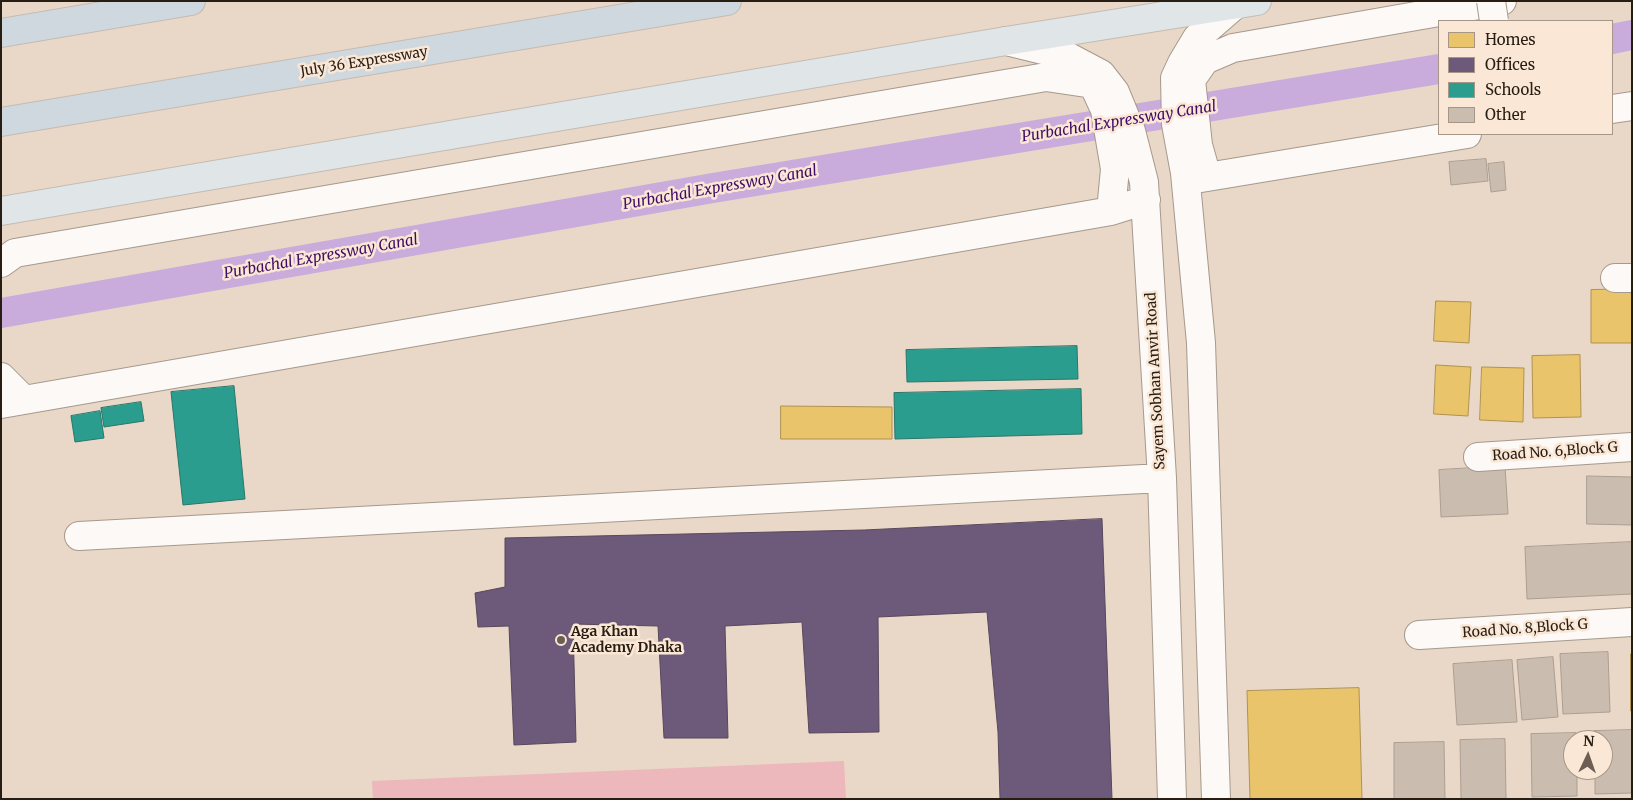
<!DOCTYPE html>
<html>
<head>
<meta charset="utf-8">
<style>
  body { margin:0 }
  #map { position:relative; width:1633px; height:800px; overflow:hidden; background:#e9d8c8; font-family:Merriweather,serif }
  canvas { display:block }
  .frame { position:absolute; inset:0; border:2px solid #281d12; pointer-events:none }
  .legend { position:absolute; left:1438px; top:20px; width:175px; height:115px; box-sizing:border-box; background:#fae7d5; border:1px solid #a69687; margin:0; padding:6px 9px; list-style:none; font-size:15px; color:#281d12 }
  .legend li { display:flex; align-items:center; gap:10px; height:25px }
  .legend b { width:25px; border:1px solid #a69687 }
  .north { position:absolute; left:1563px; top:730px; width:50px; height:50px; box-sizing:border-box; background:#fae7d5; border:1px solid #a69687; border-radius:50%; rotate:3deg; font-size:14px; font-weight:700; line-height:20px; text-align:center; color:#281d12 }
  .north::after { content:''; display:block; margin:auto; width:18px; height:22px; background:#6c5e52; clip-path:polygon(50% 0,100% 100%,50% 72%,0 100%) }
</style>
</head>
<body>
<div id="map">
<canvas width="1633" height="800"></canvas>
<div class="frame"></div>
<ul class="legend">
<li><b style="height:14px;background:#e9c46a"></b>Homes</li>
<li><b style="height:14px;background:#6d597a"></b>Offices</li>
<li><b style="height:14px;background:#2a9d8f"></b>Schools</li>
<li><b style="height:14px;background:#cabdb0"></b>Other</li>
</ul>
<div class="north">N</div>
</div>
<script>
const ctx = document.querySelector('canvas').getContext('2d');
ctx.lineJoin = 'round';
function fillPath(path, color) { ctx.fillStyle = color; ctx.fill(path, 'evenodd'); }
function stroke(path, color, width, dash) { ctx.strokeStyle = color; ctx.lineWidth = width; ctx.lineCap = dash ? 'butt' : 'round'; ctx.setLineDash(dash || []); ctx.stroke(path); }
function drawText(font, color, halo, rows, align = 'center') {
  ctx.font = font + ' Merriweather,serif'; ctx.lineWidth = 5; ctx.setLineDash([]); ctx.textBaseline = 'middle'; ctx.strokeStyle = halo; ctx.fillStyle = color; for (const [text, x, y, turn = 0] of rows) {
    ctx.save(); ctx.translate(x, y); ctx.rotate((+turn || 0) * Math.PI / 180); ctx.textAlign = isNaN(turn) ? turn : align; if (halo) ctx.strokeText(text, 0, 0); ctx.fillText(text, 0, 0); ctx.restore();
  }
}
fillPath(new Path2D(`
  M844 761 846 799H373L372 781Z`), '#edb8bb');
const homes = new Path2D(`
  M1632 289V343H1591V290Z
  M1436 301 1471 302 1469 343 1434 341Z
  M1580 355 1581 417 1533 418 1532 356Z
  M1436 365 1471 367 1468 416 1434 414Z
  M1482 367 1524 368 1523 422 1480 420Z
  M781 406 892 407V439H781Z
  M1631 654H1632V711H1631Z
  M1359 688 1362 799H1250L1247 691Z`);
fillPath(homes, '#e9c46a');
stroke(homes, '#af9250', 1);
const offices = new Path2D(`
  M1102 519 1112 799H1000L998 732 987 612 878 617 879 732 809 733 802 622 725 626 728 738H664L658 626 573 624 576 742 514 745 509 626 478 627 475 593 505 587V538L864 530Z`);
fillPath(offices, '#6d597a');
stroke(offices, '#58475b', 1);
const schools = new Path2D(`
  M1077 346 1078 379 907 382 906 350Z
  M234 386 245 499 183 505 171 392Z
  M1081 389 1082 434 895 439 894 393Z
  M141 402 144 421 104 427 101 408Z
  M100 411 104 438 75 442 71 416Z`);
fillPath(schools, '#2a9d8f');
stroke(schools, '#29776a', 1);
stroke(new Path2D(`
  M1612 39 1632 35
  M1 313 713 188 1439 69`), '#caacdc', 30);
const building = new Path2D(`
  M1486 159 1488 181 1451 185 1449 162Z
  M1504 162 1506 190 1491 192 1488 164Z
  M1505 466 1508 514 1441 517 1439 470Z
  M1587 476 1632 477V525L1587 524Z
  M1632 542V594L1527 599 1525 547Z
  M1608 652 1610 712 1563 714 1560 654Z
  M1553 657 1558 717 1522 720 1517 660Z
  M1512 660 1517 722 1457 725 1453 664Z
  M1632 730V793L1595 794V770H1603V740H1594V731Z
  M1576 733V740H1573V770H1577V796L1532 797 1531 734Z
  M1505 739 1506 799H1461L1460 740Z
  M1444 742 1445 799H1394V743Z`);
fillPath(building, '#cabdb0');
stroke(building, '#ab9e92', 1);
const minor = new Path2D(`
  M1006 41 1067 56 1101 74 1115 92 1131 131 1144 182 1162 478 1172 799
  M1612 109 1632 106
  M1207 177 1198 145 1191 80 1205 60 1233 48 1502 1
  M1189 180 1467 134
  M1 263 15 253 1046 77 1093 84 1105 110 1115 169 1111 211
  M1615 278H1632
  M1 377 24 400
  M1 404 1111 211 1146 200
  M1478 457 1632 447
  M79 536 1162 478
  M1419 635 1632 622
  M1216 799 1201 343 1185 173 1176 124 1175 78 1182 63 1197 38 1235 5`);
const major = new Path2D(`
  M1 211 1006 41 1257 1`);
const highway = new Path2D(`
  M1 33 191 1
  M1 122 727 1`);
stroke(minor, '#a6998d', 30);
stroke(major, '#c4bbb3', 30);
stroke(highway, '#c4bbb3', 30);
stroke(minor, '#fcf9f7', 28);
stroke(major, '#e0e5e8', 28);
stroke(highway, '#cfd8de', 28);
const minorBridge = new Path2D(`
  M1491 1 1494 21`);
stroke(minorBridge, '#a6998d', 30, []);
stroke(minorBridge, '#fcf9f7', 28);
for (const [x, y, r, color] of [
  [561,640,5,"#6c5e52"]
]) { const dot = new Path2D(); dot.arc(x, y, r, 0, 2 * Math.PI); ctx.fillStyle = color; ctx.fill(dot); stroke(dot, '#fae7d5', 2); }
drawText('14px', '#281d12', '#fae7d5', [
  ["July 36 Expressway",364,62,-9],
  ["Sayem Sobhan Anvir Road",1156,381,-93],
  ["Road No. 6,Block G",1555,452,-4],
  ["Road No. 8,Block G",1525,629,-4]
]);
drawText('bold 14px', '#281d12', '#fae7d5', [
  ["Aga Khan",571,632],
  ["Academy Dhaka",571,648]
], 'left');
drawText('italic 15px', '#400c65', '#fae7d5', [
  ["Purbachal Expressway Canal",1119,122,-9],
  ["Purbachal Expressway Canal",720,188,-10],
  ["Purbachal Expressway Canal",321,257,-10]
]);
</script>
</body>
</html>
